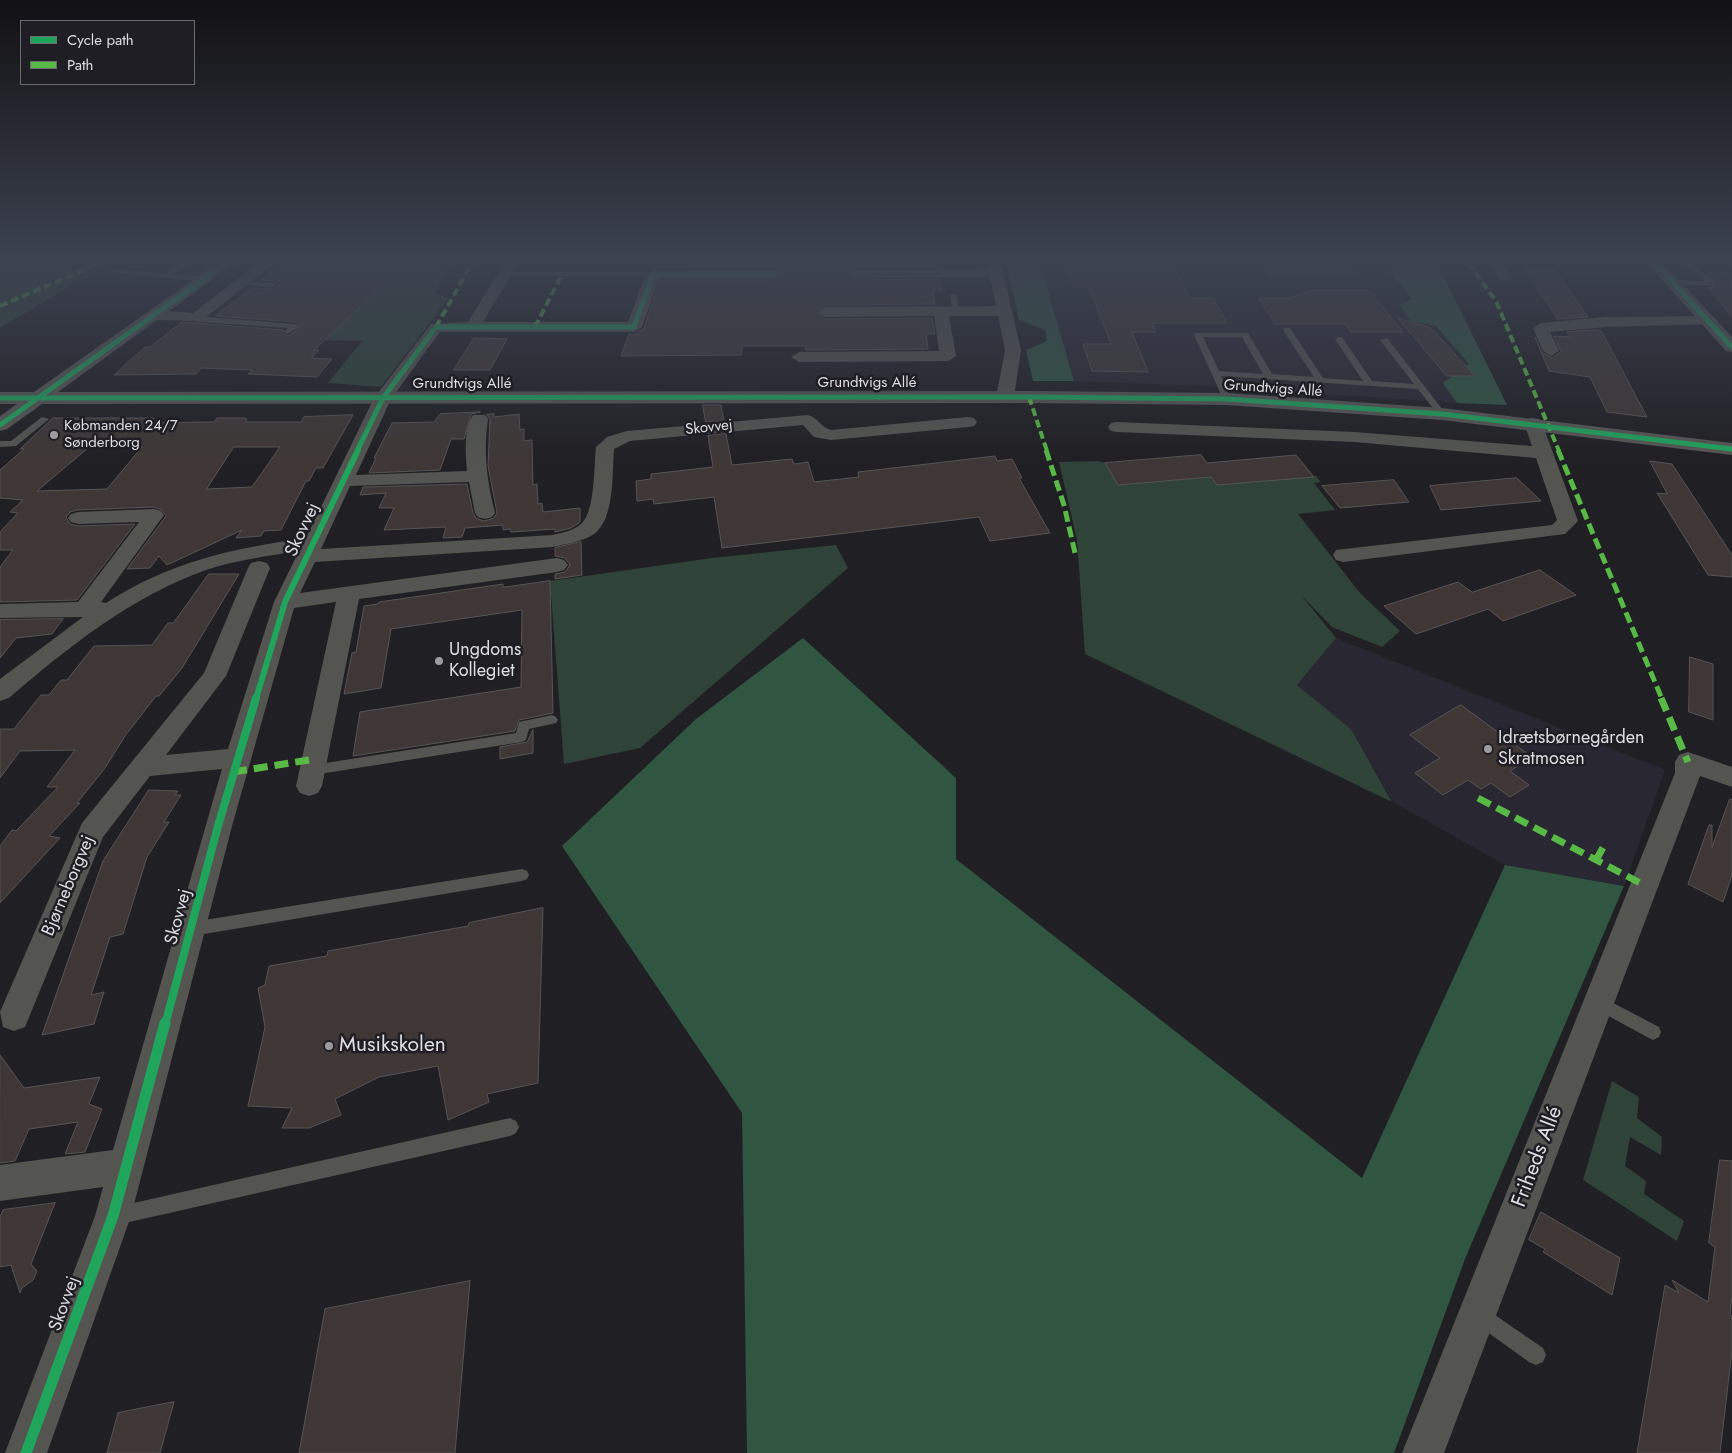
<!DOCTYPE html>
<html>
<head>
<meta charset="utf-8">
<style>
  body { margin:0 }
  #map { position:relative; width:1732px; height:1453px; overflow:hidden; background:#201f23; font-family:Jost,sans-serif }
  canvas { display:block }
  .legend { position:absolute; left:20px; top:20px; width:175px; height:65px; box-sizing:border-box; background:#1f1e24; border:1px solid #6c6b70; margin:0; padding:6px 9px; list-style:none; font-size:15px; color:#dfdfe3 }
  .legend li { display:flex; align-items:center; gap:10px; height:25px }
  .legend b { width:25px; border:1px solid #6c6b70 }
</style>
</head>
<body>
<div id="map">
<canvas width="1732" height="1453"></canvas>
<ul class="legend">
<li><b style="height:6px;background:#20a55d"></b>Cycle path</li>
<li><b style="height:6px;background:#58b947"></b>Path</li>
</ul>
</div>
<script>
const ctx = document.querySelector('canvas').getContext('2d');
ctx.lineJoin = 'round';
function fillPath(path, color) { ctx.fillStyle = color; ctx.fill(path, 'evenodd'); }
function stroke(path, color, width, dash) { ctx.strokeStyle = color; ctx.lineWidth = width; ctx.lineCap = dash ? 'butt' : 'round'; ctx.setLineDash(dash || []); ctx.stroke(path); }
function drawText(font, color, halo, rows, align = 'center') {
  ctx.font = font + ' Jost,sans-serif'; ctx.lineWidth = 5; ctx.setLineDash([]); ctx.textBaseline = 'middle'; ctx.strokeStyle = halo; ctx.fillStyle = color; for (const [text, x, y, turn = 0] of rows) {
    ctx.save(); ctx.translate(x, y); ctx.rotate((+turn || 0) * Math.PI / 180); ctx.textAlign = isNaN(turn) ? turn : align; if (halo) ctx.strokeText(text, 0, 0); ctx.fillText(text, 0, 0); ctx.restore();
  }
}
fillPath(new Path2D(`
  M1040 263H1382L1412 299 1399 305 1411 321 1436 326 1469 365 1444 383 1457 403 1206 386 1074 381Z
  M1336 638 1665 770 1624 886 1505 865 1393 802 1351 729 1297 685Z`), '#292731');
fillPath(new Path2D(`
  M0 263H109L0 328Z
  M389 263H451L435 293 448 299 381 387 328 383 362 341 311 340 377 276 395 277 404 268 385 267Z
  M1258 263H1352L1365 279H1269Z
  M1097 461 1105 463 1118 485 1211 477 1217 485 1316 476 1321 482 1314 483 1335 510 1298 514 1360 593 1400 631 1382 647 1332 627 1301 595 1336 638 1297 685 1351 729 1392 802 1085 654 1077 540 1059 462Z
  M836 545 848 568 640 748 564 764 550 581 712 558Z
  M1612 1081 1639 1097 1637 1118 1662 1137 1661 1155 1630 1137 1625 1166 1646 1181 1644 1194 1684 1221 1677 1241 1583 1180Z`), '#2f4338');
fillPath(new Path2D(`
  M1006 263H1040L1074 381H1033L1026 350 1047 341 1045 330 1019 320Z
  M1382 263H1437L1507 405 1457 403 1443 383 1469 364 1436 326 1411 321 1399 305 1412 299Z
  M803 638 956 778V859L1362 1178 1505 865 1624 886 1465 1259 1394 1453H747L742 1113 562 846 696 719Z`), '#305541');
const building = new Path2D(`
  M283 263H384L381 266 404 267 314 350H319L311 358 332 359 317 377 248 374 252 370 201 368 196 374 114 375 145 347H150L182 322 284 330 283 334 289 336 301 325 295 322 215 316 252 288 273 289 278 287 279 284 274 281 261 280Z
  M694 263H939V267L854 268 845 273 854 280 941 279 942 291H933L935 304 825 305 815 311 825 319 932 318 935 334H926L928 349 805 350 806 346H742L741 355 621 356 629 334H635L644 328 660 280H774L783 275 774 268H687L688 264Z
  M1066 263 1172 264 1190 298H1213L1227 323H1152L1156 332H1132L1148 372 1092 371 1083 344H1111L1089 287H1074Z
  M1524 268 1555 270 1588 317 1558 319Z
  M1706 272 1732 273V317L1708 288 1716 287 1717 282Z
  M1314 290H1369L1403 332H1351L1345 324H1275L1259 298H1289Z
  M1398 318 1431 328 1475 376H1447Z
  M1597 330 1602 332 1647 417 1607 412 1590 377 1549 371 1535 337 1541 352 1552 358 1561 352 1554 336 1570 337 1567 332Z
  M474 338 507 339 490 370H454Z
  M703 405H721L724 421 706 422Z
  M480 412 471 414 464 439H451L440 470 369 473 376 458H374L392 423 434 422 440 414Z
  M494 414V417L519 414 520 430 524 429V441L532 440 533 485 537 484 538 504 542 503 543 512 580 508V522L571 528 555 532V529L511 532 510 529 503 530V525L465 528 462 537 443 538 446 527 384 530 394 508H379L386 493 360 495 363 487 467 484 473 513 476 518 484 521 494 518 497 513 488 466 490 419 487 415Z
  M353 415 323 468H316L309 481H306L281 530 264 531 261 536 236 538 242 530 167 565 159 556 150 568 127 569 166 516 162 510 154 507 77 510 70 512 66 517 70 524 78 526 135 524 77 600 0 602V567L13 550H0V532L18 513 10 512 23 500 0 498V470L24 449H20L53 418H154L150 423 207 422H214L217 418H244L247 419 245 422H301L304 417ZM142 447 107 489 37 491 88 448ZM234 447H280L252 487 207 489Z
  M726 434 732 465 792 459 794 464 808 462 814 482 859 477 858 472 936 463 995 456 997 461 1012 459 1022 478H1019L1050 533 990 541 979 517 722 548 714 497 654 504 653 499 637 501 636 481 651 479V474L713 467 708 436Z
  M1201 455 1207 463 1296 455 1314 477 1217 485 1211 477 1118 485 1105 463Z
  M1650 461 1672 464 1732 555V577L1708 575 1657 493 1667 494Z
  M1517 478 1541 501 1441 510 1430 486Z
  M1394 480 1409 502 1340 508 1322 486Z
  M581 542 582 575 555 579V574L565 572 570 565 565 558 555 556V548Z
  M1540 570 1576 595 1503 621 1488 609 1416 634 1384 606 1458 582 1472 592Z
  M209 574H239L182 668 159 696H156L125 736 105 768 77 803H80L49 836 60 838 0 903V846L12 830 16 831 58 787H47L75 750 20 751 0 778V729H14L41 695H49L61 680H67L94 646 152 645 168 623H173Z
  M550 581 553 713 519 720 515 731 353 756 360 712 521 687 522 610 391 629 381 688 344 694 352 653 356 652 364 606 378 604 379 602 503 584V587Z
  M63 619 52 634 16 638 0 658V620Z
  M1690 657 1713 664V720L1689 712Z
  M1461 705 1532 757 1510 771 1529 785 1510 797 1491 783 1481 789 1468 780 1443 795 1415 773 1440 758 1410 735Z
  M533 730V753L500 759V747L527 742Z
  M149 790 178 791 175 795H181L164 822H169L147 857 123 934 110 937 91 995 104 992 94 1024 42 1035 103 861Z
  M1730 799 1732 800V875L1723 902 1688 884 1709 825H1712V847Z
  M543 908 538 1083 487 1094 489 1102 448 1120 438 1066 379 1077 335 1099 341 1115 309 1128H282L292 1108 248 1106 265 1027 258 988 265 985 269 966 327 956 328 951 468 926 469 923Z
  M0 1055 24 1088 100 1077 89 1104 102 1109 85 1152 65 1154 78 1122 29 1129 15 1161 0 1163Z
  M1720 1160 1732 1161V1295L1730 1315 1732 1316V1351L1720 1453H1637L1665 1285 1679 1293 1672 1280 1708 1302 1715 1247 1709 1243Z
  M55 1203 31 1264 37 1271 33 1280 22 1288 20 1293 11 1265 0 1267V1217L3 1210Z
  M1541 1212 1620 1258 1612 1295 1543 1252 1545 1249 1529 1240Z
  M470 1281 455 1453H299L325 1309Z
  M174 1402 160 1453H107L118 1413Z`);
fillPath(building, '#3e3735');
stroke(building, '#565556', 1);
fillPath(new Path2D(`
  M180 263H189L173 274 205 277 209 279 205 281 113 273 109 271 113 269 165 273Z
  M1685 263H1693L1715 282V286L1672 284V280H1675L1705 281Z
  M505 272H653L657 274 653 276H502V272Z
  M241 281 273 283 277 285 273 287 238 285V281Z
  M950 293 957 295 959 313 952 311Z
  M193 316 295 324 299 326 288 334 284 332 288 328 199 322 193 320Z
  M1284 328H1290L1323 378 1363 381 1335 339 1339 337H1342L1372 381 1414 384 1380 340 1387 338 1446 414 1439 416 1418 389 1221 376 1231 399 1224 401 1194 335 1195 333H1248L1272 374 1314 377 1283 330ZM1203 337H1242L1263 374 1219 371Z
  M42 417 49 419 16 446 0 447V441H11Z
  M552 715 556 717 558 720 556 723 529 729 526 740 522 742 313 775 308 774 306 770 308 766 313 765 516 733 519 722Z
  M522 869 527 871 529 875 527 879 522 881 192 936 187 934 185 929 187 924 192 922Z
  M1598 995 1659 1027 1661 1032 1659 1037 1653 1040 1647 1037 1592 1007 1590 1002 1592 997Z
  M510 1118 516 1121 519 1127 516 1133 510 1136 116 1225 110 1222 107 1216 110 1210 116 1207Z
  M1479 1304 1543 1348 1546 1355 1543 1362 1536 1365 1529 1362 1472 1321 1469 1314 1472 1307Z`), '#545550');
fillPath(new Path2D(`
  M259 263H275L201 321 154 320 146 315 154 310 193 313Z
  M504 263H518L483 322H628L646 274 653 270H774L781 274 774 278H659L642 327 634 332H440L391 399 356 475 467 471C466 455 463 429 473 415H485L488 419C483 452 487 481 495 513L492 517 485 519 478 517 475 513 469 482 350 486 321 549 553 535C563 532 574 531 582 523 595 511 594 465 596 447L607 437 627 431 808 415C818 417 821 428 831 430L968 417 974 418 977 422 974 426 968 427 831 440 814 437 803 425 630 441 614 449C612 472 615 519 594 534 582 542 566 544 553 547L315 562 300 593 557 558 564 560 568 565 564 570 557 572 359 599 322 786 318 793 309 796 300 793 296 786 336 602 294 608 232 826 131 1216 47 1453H5L95 1216 103 1187 0 1201V1165L113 1150 222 769 150 776 103 837 25 1027 14 1031 3 1027 0 1012 82 823 204 673 248 568 251 563 259 561 267 563 270 568 226 676 166 755 228 749 274 602 299 551C268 556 236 560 206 570 132 596 67 648 9 698L0 701V679L83 617 0 618V604L78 602 139 522 78 524 71 522 68 518 71 514 78 512 154 509 161 511 164 515 101 602 106 603C172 561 230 549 306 538L374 398 431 324 468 322Z
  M987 263H1001L1021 350 1014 397 1011 401H999L996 397 1005 350 998 316H949L956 356 948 361 799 362 791 357 799 352 939 351 934 316 825 317 817 312 825 307 996 306 990 277 854 278 847 274 854 270 988 269Z
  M1490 263H1504L1513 277 1511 280H1501Z
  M1710 316 1715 318 1718 321 1715 324 1605 327 1550 332 1559 351 1551 356 1543 351 1533 328 1541 323 1605 317Z
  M1533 418 1539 419 1542 423 1578 521 1565 534 1343 562 1336 560 1333 555 1336 550 1552 525 1557 520 1536 458 1355 442 1117 432 1111 431 1108 427 1111 423 1117 422 1355 432 1532 446 1524 423 1527 419Z
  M1688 752 1732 767V787L1700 776 1444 1453H1402L1675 773V762L1679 755Z`), '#545550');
fillPath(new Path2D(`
  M217 263H235L58 392 1029 391 1227 393 1442 408 1732 443V455L1442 420 1227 405 1029 403 42 404 7 429 0 431V416L17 404H0V392H34Z
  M1647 263H1663L1732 337V352L1726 351Z`), '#565753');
stroke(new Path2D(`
  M1468 263 1496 301 1559 451
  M0 306 100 263
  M436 327 472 263
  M535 327 562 274
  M1029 397 1047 451`), '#58b947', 4, [8, 4]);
stroke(new Path2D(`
  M1046 450 1064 505 1075 553
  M1558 450 1662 699`), '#58b947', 5, [11, 5]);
stroke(new Path2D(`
  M1661 698 1688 762
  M233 772 315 759
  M1478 798 1644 885
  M1596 860 1604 846`), '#58b947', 7, [14, 7]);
stroke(new Path2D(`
  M1655 263 1732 347
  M0 398 1029 397 1227 399 1442 414 1732 449
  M0 425 227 263
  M357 451 383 398 436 327H634L653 274H774`), '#20a55d', 5);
stroke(new Path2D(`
  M256 699 285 602 358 450`), '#20a55d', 6);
stroke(new Path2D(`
  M165 1025 218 826 256 698`), '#20a55d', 8);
stroke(new Path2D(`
  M26 1453 113 1216 165 1023`), '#20a55d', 11);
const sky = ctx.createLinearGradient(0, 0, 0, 466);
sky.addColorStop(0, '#121113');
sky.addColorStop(0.56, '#3c4250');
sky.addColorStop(1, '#3c425000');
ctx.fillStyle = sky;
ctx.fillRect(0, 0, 1732, 466);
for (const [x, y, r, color] of [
  [54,435,5,"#9c9ca0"],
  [439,661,5,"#9c9ca0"],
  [1488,749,5,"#9c9ca0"],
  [329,1046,5,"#9c9ca0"]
]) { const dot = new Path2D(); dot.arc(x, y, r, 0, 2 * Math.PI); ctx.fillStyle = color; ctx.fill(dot); stroke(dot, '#1f1e24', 2); }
drawText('15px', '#dfdfe3', '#1f1e24', [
  ["Grundtvigs Allé",867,383],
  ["Grundtvigs Allé",462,384],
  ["Grundtvigs Allé",1273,389,4],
  ["Skovvej",709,428,-6]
]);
drawText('15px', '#dfdfe3', '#1f1e24', [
  ["Købmanden 24/7",64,426],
  ["Sønderborg",64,443]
], 'left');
drawText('18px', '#dfdfe3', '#1f1e24', [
  ["Skovvej",303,530,-65],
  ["Bjørneborgvej",69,886,-67],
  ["Skovvej",179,917,-75],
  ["Skovvej",65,1304,-70]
]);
drawText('18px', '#dfdfe3', '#1f1e24', [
  ["Ungdoms",449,651],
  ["Kollegiet",449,672],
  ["Idrætsbørnegården",1498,739],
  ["Skratmosen",1498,760]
], 'left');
drawText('21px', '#dfdfe3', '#1f1e24', [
  ["Musikskolen",339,1046]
], 'left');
drawText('21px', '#dfdfe3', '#1f1e24', [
  ["Friheds Allé",1538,1157,-69]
]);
</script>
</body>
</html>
